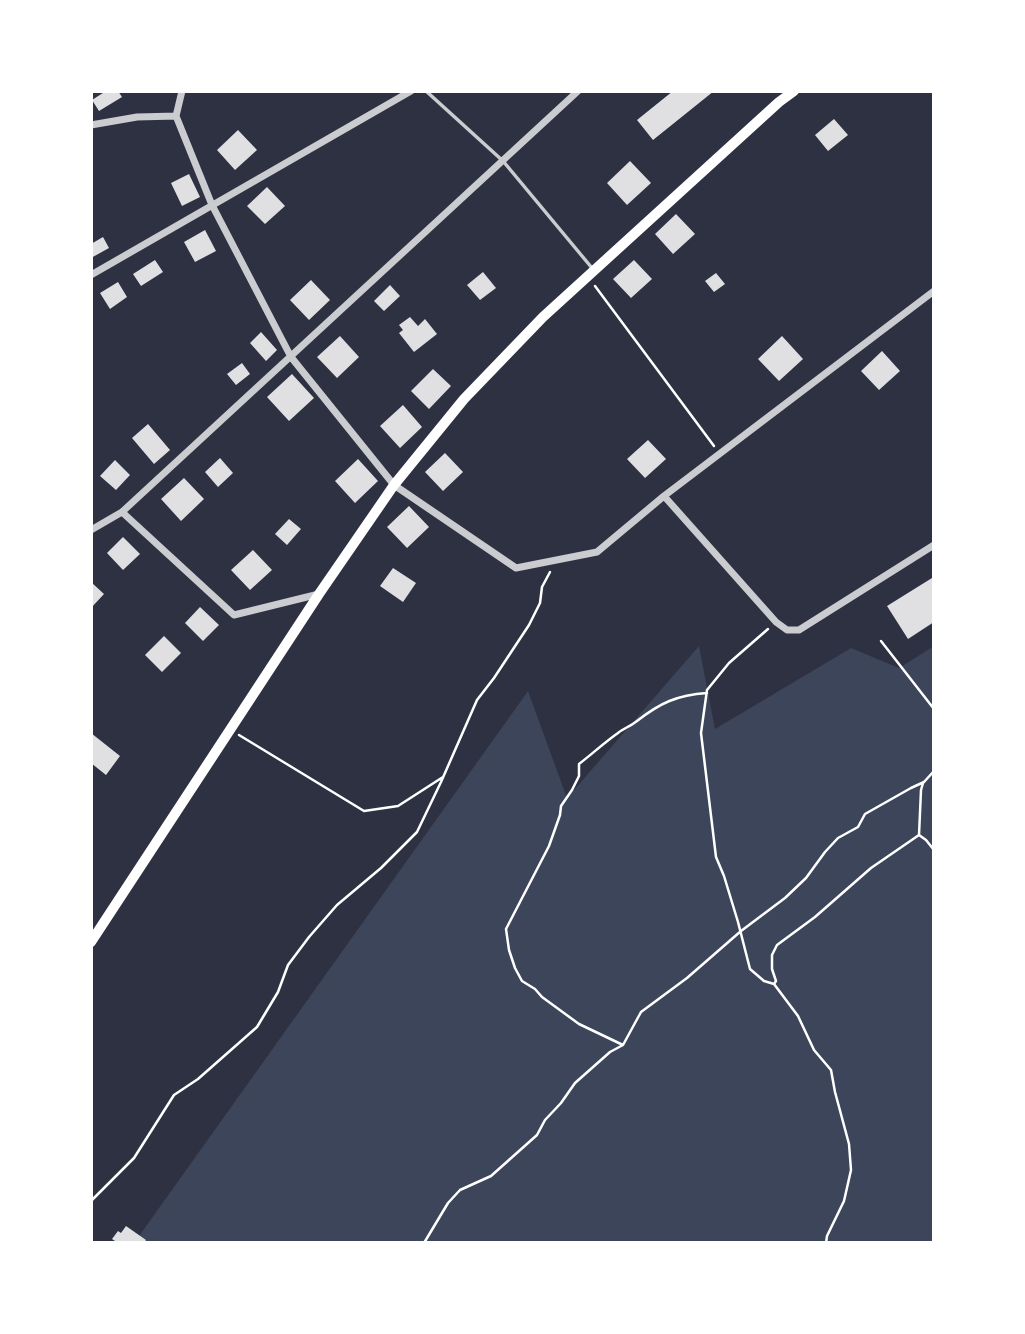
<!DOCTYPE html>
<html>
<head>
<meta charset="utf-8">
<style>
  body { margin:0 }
  #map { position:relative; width:1025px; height:1334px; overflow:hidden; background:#2d3142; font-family:Arial,sans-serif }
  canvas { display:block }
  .frame { position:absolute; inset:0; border:93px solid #fff; pointer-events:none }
</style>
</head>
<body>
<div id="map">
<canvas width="1025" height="1334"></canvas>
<div class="frame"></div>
</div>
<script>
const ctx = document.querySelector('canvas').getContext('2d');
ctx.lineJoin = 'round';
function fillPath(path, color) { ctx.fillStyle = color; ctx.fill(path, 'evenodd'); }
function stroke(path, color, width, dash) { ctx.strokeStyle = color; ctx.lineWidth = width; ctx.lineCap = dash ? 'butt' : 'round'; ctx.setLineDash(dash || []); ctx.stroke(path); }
fillPath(new Path2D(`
  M699 646 715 729 851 648 899 668 934 646V1243H134L528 691 567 798Z`), '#3c4559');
fillPath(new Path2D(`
  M106 91H118L122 97 99 111 92 100Z
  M673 91H714L653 140 637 120Z
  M834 119 848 135 828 151 815 135Z
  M238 130 257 150 235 170 217 150Z
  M630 161 651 183 627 205 607 183Z
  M189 174 200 197 182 206 171 183Z
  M267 187 285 206 265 224 247 206Z
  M676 214 695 234 673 254 655 234Z
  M205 230 216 251 195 262 184 242Z
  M103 237 109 248 91 258V244Z
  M155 260 163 272 141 286 133 274Z
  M634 260 652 279 631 298 613 279Z
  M483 272 496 288 480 300 467 285Z
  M716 273 725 284 714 292 705 281Z
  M311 280 330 300 309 320 290 300Z
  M118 282 127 297 110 309 100 293Z
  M390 285 400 296 384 311 374 301Z
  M410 317 418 326 425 319 437 334 414 352 399 333 403 330 399 325Z
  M261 332 277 350 266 361 250 343Z
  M340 336 359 357 337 378 317 357Z
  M782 336 803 359 779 381 758 359Z
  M882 351 900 371 879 390 861 371Z
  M242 363 250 374 236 385 227 374Z
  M433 369 451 386 429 409 411 391Z
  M292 374 314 398 289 421 267 397Z
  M403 405 422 427 400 448 380 426Z
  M148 424 170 450 154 464 132 438Z
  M648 440 666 459 645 478 627 459Z
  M445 453 463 472 443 491 425 472Z
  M220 458 233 473 218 487 205 472Z
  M358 459 378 481 355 503 335 481Z
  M115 460 130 475 116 490 100 476Z
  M184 478 204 499 181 521 161 499Z
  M409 506 429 527 407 548 387 527Z
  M289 519 301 529 287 545 275 534Z
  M123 537 140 554 123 570 107 553Z
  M253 550 272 570 250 590 231 570Z
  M393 568 416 583 403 602 380 586Z
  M932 578 934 581V622L908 639 887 606Z
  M91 582 104 594 91 608Z
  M200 607 219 625 203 641 185 623Z
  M164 636 181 653 162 672 145 655Z
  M91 733 120 756 106 775 91 763Z
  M126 1226 146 1240 144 1243H114L115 1241 112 1239 118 1231 121 1233Z`), '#e0e0e3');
stroke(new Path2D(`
  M595 286 714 446
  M768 629 729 663 707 690 701 733 716 857 724 876 738 922 750 969 764 981 774 984 776 981 772 969V955L777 945 815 917 871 868 919 835 926 840 934 850
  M881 641 934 709
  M239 735 364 811 398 806 443 777
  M919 835 921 790 923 783
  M774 984 798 1016 814 1050 831 1070 835 1092 849 1144 851 1170 844 1201 827 1236 826 1243
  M623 1045 579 1024 542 997 535 989 522 981 515 968 509 950 506 929 549 846 560 815 561 806 572 790 579 776V764C592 754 605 742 618 733 624 728 631 726 637 721 660 703 677 695 707 693
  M91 1201 134 1158 174 1095 198 1079 257 1027 278 992 288 965 309 937 337 905 381 868 417 832 441 782 477 700 494 678 529 625 540 603 542 587 550 572
  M424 1243 448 1203 460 1190 491 1176 537 1135 545 1120 561 1103 575 1083 610 1052 623 1045 641 1012 687 978 741 931 785 898 806 878 825 852 838 838 858 827 865 814 911 788 924 782 934 771`), '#fff', 2.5);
stroke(new Path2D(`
  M426 91 503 161 592 268`), '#caccd0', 3.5);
stroke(new Path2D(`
  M182 91 176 116 212 205 291 357 394 485 516 568 597 552 664 496 934 291
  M91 125 137 117 176 116
  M91 275 411 91
  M664 496 776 622 787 630H799L934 545
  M122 512 234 615 319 594
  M91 530 122 512 578 91`), '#caccd0', 7);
stroke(new Path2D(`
  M91 942 319 594 394 485 464 399 543 317 779 102 794 91`), '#fff', 10);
</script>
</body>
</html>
